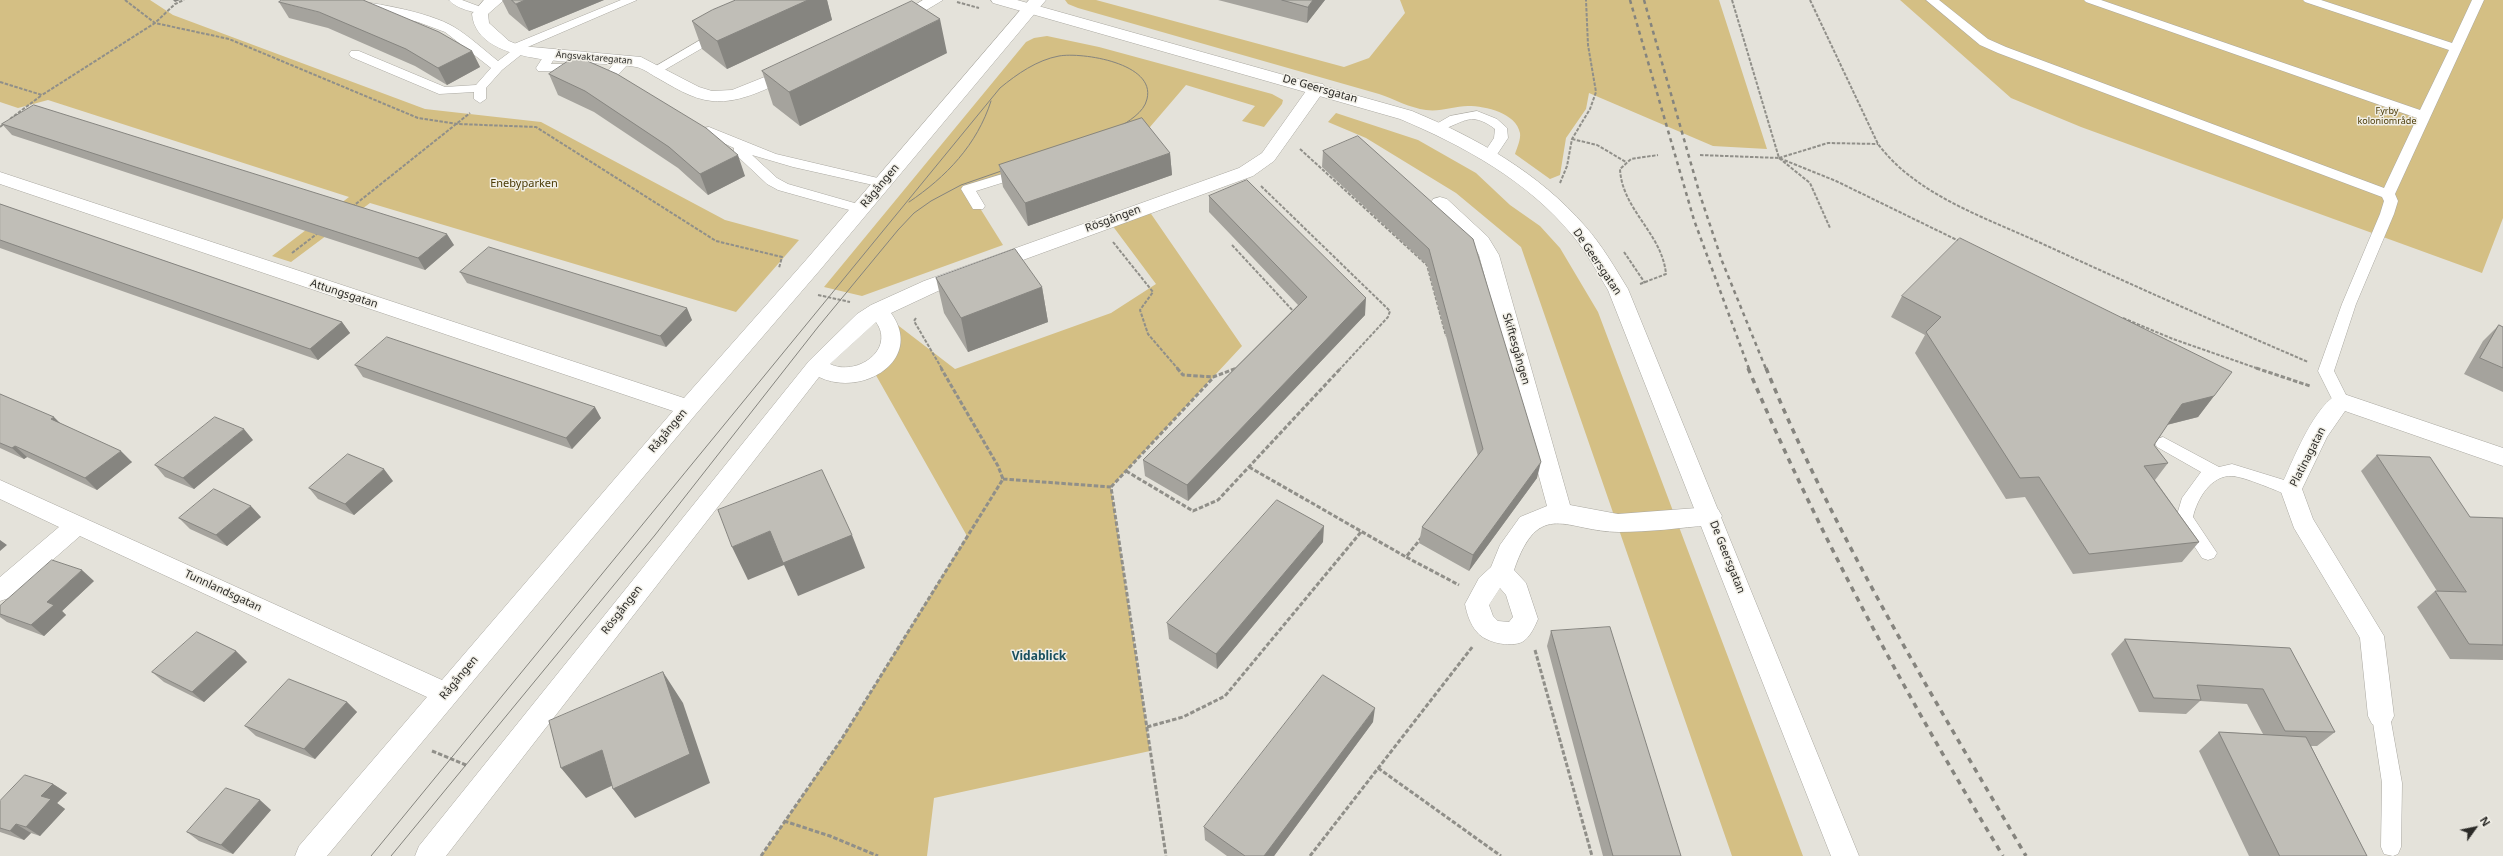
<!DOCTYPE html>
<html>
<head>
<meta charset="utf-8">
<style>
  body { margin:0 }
  #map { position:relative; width:2503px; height:856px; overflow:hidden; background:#e4e2da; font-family:"Noto Sans",sans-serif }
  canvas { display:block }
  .north { position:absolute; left:2455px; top:808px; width:40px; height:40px; -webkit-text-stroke:3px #f1efe7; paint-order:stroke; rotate:57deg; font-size:11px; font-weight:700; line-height:16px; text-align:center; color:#2b2a27 }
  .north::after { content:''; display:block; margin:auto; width:14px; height:18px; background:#2b2a27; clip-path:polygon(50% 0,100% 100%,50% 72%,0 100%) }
</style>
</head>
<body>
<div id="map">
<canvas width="2503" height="856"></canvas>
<div class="north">N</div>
</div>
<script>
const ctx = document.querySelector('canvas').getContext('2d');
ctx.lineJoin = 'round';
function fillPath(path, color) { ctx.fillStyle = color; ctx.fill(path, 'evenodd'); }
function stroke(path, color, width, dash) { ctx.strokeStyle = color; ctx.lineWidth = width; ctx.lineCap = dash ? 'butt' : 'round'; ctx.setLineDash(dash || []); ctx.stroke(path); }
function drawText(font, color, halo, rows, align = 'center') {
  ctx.font = font + ' "Noto Sans",sans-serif'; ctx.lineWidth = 3; ctx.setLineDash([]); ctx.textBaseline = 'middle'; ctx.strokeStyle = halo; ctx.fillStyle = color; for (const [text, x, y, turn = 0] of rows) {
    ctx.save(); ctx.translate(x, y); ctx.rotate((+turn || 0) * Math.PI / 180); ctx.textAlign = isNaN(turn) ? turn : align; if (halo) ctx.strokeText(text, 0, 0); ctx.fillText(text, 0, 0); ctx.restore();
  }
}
fillPath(new Path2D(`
  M0 0H150L173 15 425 109 541 122 725 220 799 240 736 312 370 203 291 262 272 256 349 197 48 100 18 108 0 102Z
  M1065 0H1096L1344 67 1369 58 1405 13 1400 0H1719L1767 149 1713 146 1589 93 1586 109 1566 138 1560 175 1550 179 1515 154C1517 148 1521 139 1520 133 1516 113 1486 106 1468 106 1454 106 1441 112 1426 110 1410 108 1394 99 1379 94L1078 8 1068 4Z
  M1900 0H2503V218L2482 273 2081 127 2011 98Z
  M1047 36 1099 47 1272 94 1283 100 1282 104 1264 127 1242 121 1255 106 1186 85 1150 127 968 189 1003 245 862 296 824 287 1026 42 1034 38Z
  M1336 113 1418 140 1476 173 1510 205 1540 226 1560 248 1598 312 1803 856H1732L1521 247 1456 193 1366 138 1328 122Z
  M1147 208 1242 346 1111 487 1150 751 934 798 927 856H761L841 740 967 536 873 370 890 345 878 310 955 369 1111 313 1156 284 1109 221Z`), '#d4bf84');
const lane = new Path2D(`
  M337 0C366 0 430 12 454 27 469 36 484 50 498 61L510 52 507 49 509 46 621 0H637L523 49 522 54 502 70 486 88V99L480 103 474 99V92L439 94 351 57 349 54 351 51H359L445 87 476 85 491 68 445 32 418 22 339 2Z
  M449 0H462L489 10 487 12C477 15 455 8 449 0Z
  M1926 0H1939L1988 39 2006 47 2384 188 2417 118 2086 2 2084 0H2101L2420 110 2449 50 2305 2 2303 0H2321L2452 43 2472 0H2484L2395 194 2398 201 2394 214 2356 304 2334 371 2349 401 2347 405H2335L2318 371 2342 304 2380 214 2384 201 2382 197 1998 53 1980 45Z
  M719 29 725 33 723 36 661 72H653L651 69Z
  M551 50 557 54 551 64H579L585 68 579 72 538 71 536 68 547 51Z
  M625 56 631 60 629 63 616 77H608L606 74C610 68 617 58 625 56Z
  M1477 111 1497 119 1507 128 1508 138 1494 159 1489 160 1482 156 1494 138 1495 129C1469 109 1462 125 1437 131L1431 127 1450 116Z
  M709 127 776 154 882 179 889 183 882 187 793 167 752 155 777 178 788 184 865 206 867 209 860 213 778 190 767 184 734 153V148L704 134 703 131 704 128Z
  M1022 168 1029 172 1027 175 976 191 985 206 983 209H973L961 189 963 186Z
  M2163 437 2219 467 2232 464 2297 484 2299 489 2297 494 2291 496C2276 491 2246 477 2232 476 2211 475 2197 499 2193 517L2217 553 2214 558 2208 560 2202 558 2176 518 2182 498 2201 472 2157 447 2155 443 2157 439Z
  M2381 708 2388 710 2390 716 2402 783 2401 847 2398 854 2393 856 2384 854 2381 847 2382 783 2372 716 2374 710Z`);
const street = new Path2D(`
  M484 0H504L488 14 489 23 509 41 521 46 641 57 699 87 712 91 732 90 792 66 798 67 800 71 798 75C771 86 742 104 712 101 691 99 672 86 654 76 649 73 642 68 636 67 594 59 477 71 472 14Z
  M923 0H943L903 24H891L889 21Z
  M1029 0H1046L820 270 696 414 327 856H295L299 846 427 697 80 536 9 598 0 601V577L59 527 0 499V480L442 680 673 411 0 184V172L684 398 806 260Z
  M1317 83 1323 84 1326 88 1274 161 1253 176 938 291 891 313C925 360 862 398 819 377L446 856H415L419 846 809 361 857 314 871 305 924 281 1239 168 1262 153 1311 84ZM876 322C896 350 856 377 830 364Z
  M1440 197 1447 199 1488 237 1499 255 1570 505 1618 514 1710 507 1718 509 1722 516 1718 523 1710 525C1680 528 1649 532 1619 532 1567 532 1539 497 1514 570L1526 583 1538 619C1535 626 1531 635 1525 640 1515 649 1485 643 1477 632 1470 624 1467 614 1465 604L1479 578 1491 567 1500 545 1520 517 1547 506 1479 255 1474 246 1433 207 1431 203 1433 199ZM1500 588 1506 595 1513 617 1509 622 1498 621 1493 616 1489 605Z
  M2341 393 2503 448V466L2345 411 2327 437 2302 489 2313 519 2384 636 2394 716 2390 724 2381 728 2372 724 2368 716 2360 638 2294 528 2280 489C2291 465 2315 401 2341 393Z`);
const secondary = new Path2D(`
  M991 0H1017L1412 111C1477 138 1539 173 1585 226 1602 245 1615 268 1628 289L1859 856H1831L1608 290C1597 272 1587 253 1573 236 1528 181 1464 146 1400 119L993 3Z`);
stroke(lane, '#aaa8a1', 1);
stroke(street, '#aaa8a1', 1);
stroke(secondary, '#aaa8a1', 1);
stroke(new Path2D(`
  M125 0 155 23 229 39 418 118 458 124 536 127 716 241 782 257 779 268
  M1732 0 1779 158 1810 183 1830 228
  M1810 0 1878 144C1917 196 1987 218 2045 245 2132 285 2220 324 2308 362
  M957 2 979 8
  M0 82 42 95 155 23 175 4 184 0
  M10 119 42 95
  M0 127 5 123
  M1572 139 1597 145 1626 162
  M1300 149 1427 265 1446 336
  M1700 155 1779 158 1836 181 1959 241
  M1779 158 1828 143 1878 144
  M1560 183 1567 166 1572 139 1590 109 1596 92 1588 45 1586 0
  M1261 186 1390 311 1388 317 1340 369
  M352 207 470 113
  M1113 242 1153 292 1140 310 1148 334 1178 369
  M1232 245 1295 313
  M1624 252 1645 283
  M292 253 318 233
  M1640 284 1666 274C1662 233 1622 210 1620 169L1631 159 1658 155
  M818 295 850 302
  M916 318 914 321 942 369
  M2123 318 2173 339 2259 369
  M1235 369 1237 368`), '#908f89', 2, [3.5, 1.5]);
stroke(new Path2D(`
  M1177 368 1183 375 1213 377 1237 368
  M2256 368 2310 386
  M1249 467 1406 557
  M1126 471 1193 511 1218 500 1341 368
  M1003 479 1111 487 1166 856
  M1111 487 1213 378
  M1422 537 1406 557 1459 585
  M1535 650 1592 856
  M1147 727 1183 717 1225 696 1361 532
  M432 751 466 765
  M1378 768 1501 856
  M784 821 830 836 878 856
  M761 856 841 740 1003 479 998 466 941 368
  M1310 856 1473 646`), '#908f89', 3, [4.5, 2]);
fillPath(lane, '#fff');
fillPath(street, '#fff');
fillPath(secondary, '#fff');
stroke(new Path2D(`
  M909 202C946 177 977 145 991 101
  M371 856 1000 88C1017 74 1037 60 1059 56 1082 52 1156 63 1147 99 1144 113 1128 121 1117 129
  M391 856 655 535 818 327 898 230 914 213 931 201 961 185 1010 168`), '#85847e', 1);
stroke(new Path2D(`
  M1630 0 1694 220 1749 369
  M1644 0 1700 195 1722 261 1766 369`), '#85847e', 2.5, [4, 4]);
stroke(new Path2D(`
  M1748 368C1820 537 1908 699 2003 856
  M1766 368C1836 538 1933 697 2026 856`), '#85847e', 3.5, [5.5, 5.5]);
fillPath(new Path2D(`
  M502 0H604L529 31 509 14Z
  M736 0H827L832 20 727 69 702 49 692 21Z
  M1218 0H1325L1307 23Z
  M279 2 472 51 480 67 447 85 415 66 328 28 289 18Z
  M947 53 800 126 773 105 762 71Z
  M549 74 706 128 745 176 708 195 678 168 594 112 558 95Z
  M2 124 454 245 425 270 12 135Z
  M1323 151 1473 239 1537 478 1469 571 1419 543 1422 527 1478 456 1427 265 1322 167Z
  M1170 153 1172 175 1028 226 1003 187 999 165Z
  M1209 196 1365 315 1188 501 1145 476 1143 460 1298 305 1209 212Z
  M0 204 342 322 350 333 318 360 0 248Z
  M460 272 692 320 666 347 467 283Z
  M936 278 1042 287 1048 322 968 352 944 313Z
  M1902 296 2214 396 2198 417 2167 425 2154 445 2168 463 2155 480 2199 542 2182 562 2073 574 2025 497 2006 499 1915 353 1925 335 1891 317Z
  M2499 325 2503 327V392L2464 374 2483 341Z
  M355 365 601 418 572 449 363 377Z
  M0 394 60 423 132 462 97 490 27 457 24 459 0 448Z
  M253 440 194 489 165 477 155 465Z
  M2377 455 2470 517 2503 518V660L2450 659 2417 607 2435 591H2437L2361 471Z
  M393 481 354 515 318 499 309 488Z
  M261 517 227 546 190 529 179 518Z
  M1323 542 1217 669 1169 639 1167 623Z
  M94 581 62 611 66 615 44 636 7 622 0 617V606Z
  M1551 631 1681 856H1603L1547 646Z
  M2125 639 2290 648 2335 732 2317 746H2311L2367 856H2249L2199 751 2219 732 2263 734 2247 704 2200 701 2186 714 2139 712 2111 654Z
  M236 651 247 662 204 702 164 682 152 672Z
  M347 702 357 712 315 759 256 736 245 726Z
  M1373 722 1274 856H1227L1205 840 1204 827Z
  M53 784 67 793 57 803 65 809 40 836 31 833 24 840 0 832V801Z
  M271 810 233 854 199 841 187 832Z`), '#a5a39d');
fillPath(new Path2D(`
  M173 0H180L175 2Z
  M525 0H604L529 31 516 4Z
  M808 0H827L832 20 727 69 717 41Z
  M1313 0H1325L1307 23 1308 7Z
  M940 19 947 53 800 126 789 92Z
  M472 51 480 67 447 85 438 68Z
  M1170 153 1172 175 1028 226 1025 203Z
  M738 155 745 176 708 195 700 174Z
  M447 234 454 245 425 270 418 258Z
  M1042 287 1048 322 968 352 961 318Z
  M1366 298 1365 315 1188 501 1187 485Z
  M687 308 692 320 666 347 660 336Z
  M342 322 350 333 318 360 310 349Z
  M2214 396 2198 417 2166 425 2182 404Z
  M595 407 601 418 572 449 566 438Z
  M54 417 65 428 51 419Z
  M244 429 253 440 194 489 183 478Z
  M15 446 27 457 24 459 12 448Z
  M121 451 132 462 97 490 85 478Z
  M1541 462 1537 478 1469 571 1473 555Z
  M384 469 393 481 354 515 345 504Z
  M251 506 261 517 227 546 216 535Z
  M1324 526 1323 542 1217 669 1216 654Z
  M770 531 852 535 865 568 798 596 784 565 748 580 732 547Z
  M0 540 7 545 0 551Z
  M82 570 94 581 62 611 66 615 44 636 31 625 47 602Z
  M236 651 247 662 204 702 192 692Z
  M663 672 683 703 710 783 635 818 613 789Z
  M347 702 357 712 315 759 304 749Z
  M1375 708 1373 722 1274 856H1264Z
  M602 750 624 780 586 798 561 768Z
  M53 784 67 793 57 803 65 809 40 836 26 827 41 796Z
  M260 800 271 810 233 854 221 845Z
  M16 824 31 833 24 840 10 831Z`), '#868580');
const building = new Path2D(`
  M282 0H363L439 32 472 51 438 68 406 49 319 12 279 2Z
  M512 0H525L516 4Z
  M736 0H808L717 41 692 21 712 10Z
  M1282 0H1313L1308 7Z
  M912 1 940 19 789 92 762 71Z
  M576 56 617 74 706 128 738 155 700 174 669 147 585 91 549 74Z
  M34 105 447 234 418 258 2 124Z
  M1142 118 1170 153 1025 203 999 165Z
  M1358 136 1473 239 1541 462 1473 555 1422 527 1483 449 1429 249 1323 151Z
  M1247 180 1366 298 1187 485 1143 460 1307 297 1209 196Z
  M0 204 342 322 310 349 0 240Z
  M1960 238 2232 372 2214 396 2182 404 2172 418 2154 445 2168 463 2144 466 2199 542 2089 554 2039 477 2020 478 1926 332 1941 317 1902 296Z
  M489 247 687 308 660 336 460 272Z
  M1015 249 1042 287 961 318 936 278Z
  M2499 325 2503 327V368L2480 358Z
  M387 337 595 407 566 438 355 365Z
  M0 394 54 417 51 419 121 451 85 478 15 446 12 448 0 443Z
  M215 417 244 429 183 478 155 465Z
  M348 454 384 469 345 504 309 488Z
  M2377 455 2430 457 2470 517 2503 518V645L2469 644 2435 591 2466 592Z
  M822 470 852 535 783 563 770 531 732 547 718 510Z
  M214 489 251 506 216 535 179 518Z
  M1277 500 1324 526 1216 654 1167 623Z
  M52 560 82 570 47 602 54 605 31 625 0 614V606Z
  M1610 627 1681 856H1613L1551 631Z
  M197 632 236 651 192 692 152 672Z
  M2125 639 2290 648 2335 732 2285 731 2263 689 2197 685 2201 700 2154 698Z
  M663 672 690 754 613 789 602 750 561 768 549 721Z
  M1323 675 1375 708 1264 856H1245L1204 827Z
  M289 679 347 702 304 749 245 726Z
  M2219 732 2306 737 2367 856H2280Z
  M25 775 53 784 41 796 51 799 26 827 16 824 10 831 0 828V801Z
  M226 788 260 800 221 845 187 832Z`);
fillPath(building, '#c0beb7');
stroke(building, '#868580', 1);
drawText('9px', '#2b2a27', '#f1efe7', [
  ["Ängsvaktaregatan",594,58,5]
]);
drawText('9px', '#4a3a05', '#f1efe7', [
  ["Fyrby",2387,111],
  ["koloniområde",2387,121]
]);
drawText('11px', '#2b2a27', '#f1efe7', [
  ["De Geersgatan",1320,89,16],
  ["Rågången",880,186,-50],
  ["Rösgången",1113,219,-20],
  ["De Geersgatan",1597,262,56],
  ["Attungsgatan",344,294,18],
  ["Skiftesgången",1516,349,74],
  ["Rågången",668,431,-50],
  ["Platinagatan",2308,457,-63],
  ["De Geersgatan",1727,557,68],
  ["Tunnlandsgatan",223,591,25],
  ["Rösgången",622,610,-52],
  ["Rågången",459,678,-50]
]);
drawText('11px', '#4a3a05', '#f1efe7', [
  ["Enebyparken",524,184]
]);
drawText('bold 12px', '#194f5d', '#f1efe7', [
  ["Vidablick",1039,657]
]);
</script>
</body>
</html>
